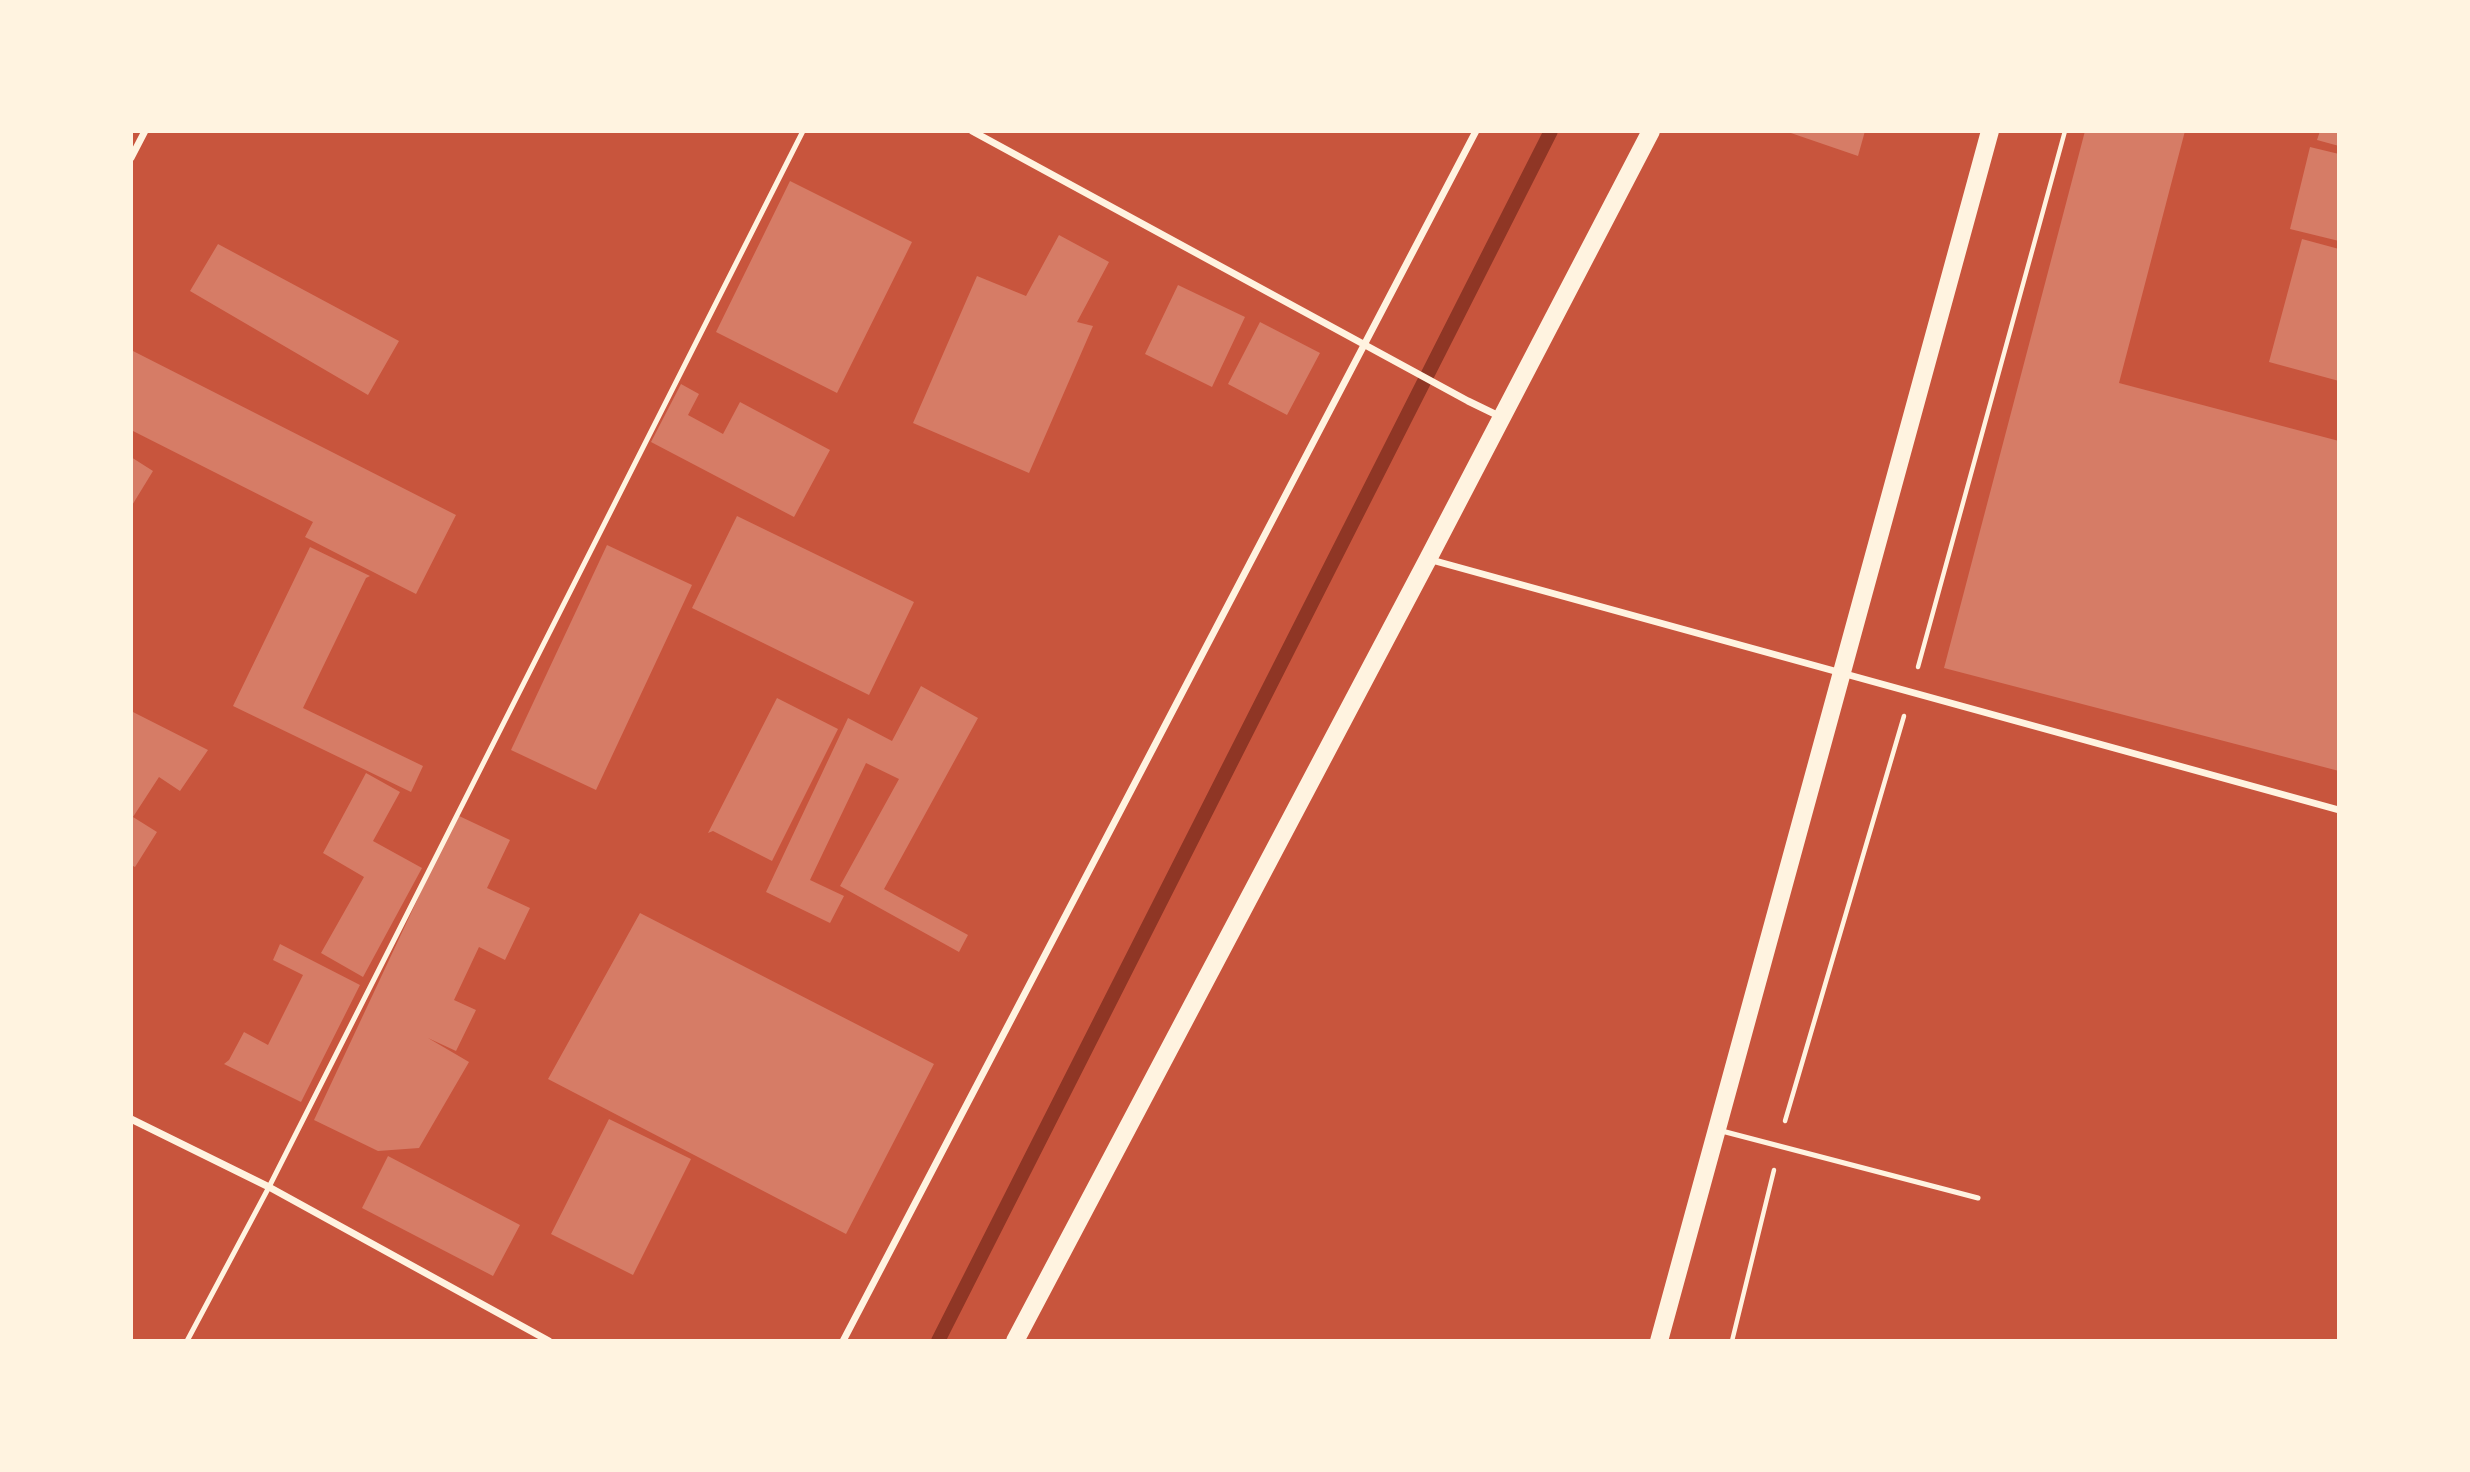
<!DOCTYPE html>
<html>
<head>
<meta charset="utf-8">
<style>
  body { margin:0 }
  #map { position:relative; width:2470px; height:1472px; overflow:hidden; background:#c8553d; font-family:Raleway,sans-serif }
  canvas { display:block }
  .frame { position:absolute; inset:0; border:133px solid #fff3e0; pointer-events:none }
</style>
</head>
<body>
<div id="map">
<canvas width="2470" height="1472"></canvas>
<div class="frame"></div>
</div>
<script>
const ctx = document.querySelector('canvas').getContext('2d');
ctx.lineJoin = 'round';
function stroke(path, color, width, dash) { ctx.strokeStyle = color; ctx.lineWidth = width; ctx.lineCap = dash ? 'butt' : 'round'; ctx.setLineDash(dash || []); ctx.stroke(path); }
function fillPath(path, color) { ctx.fillStyle = color; ctx.fill(path, 'evenodd'); }
stroke(new Path2D(`
  M938 1341 1551 131`), '#8f3625', 14);
fillPath(new Path2D(`
  M1785 131H1865L1858 156Z
  M2085 131H2185L2119 383 2339 441V771L1944 668Z
  M2320 131H2339V146L2317 140Z
  M2310 147 2339 154V241L2290 229Z
  M790 181 912 242 837 393 716 332Z
  M1059 235 1109 262 1077 322 1093 326 1029 473 913 423 977 276 1026 296Z
  M2302 239 2339 249V381L2269 362Z
  M218 244 399 341 368 395 190 291Z
  M1178 285 1245 317 1212 387 1145 354Z
  M1260 322 1320 353 1287 415 1228 384Z
  M131 350 456 515 416 594 305 537 313 522 131 430Z
  M681 384 699 394 688 415 723 434 740 402 830 450 794 517 651 442Z
  M131 457 153 471 131 507Z
  M737 516 914 602 869 695 692 608Z
  M607 545 692 585 596 790 511 750Z
  M310 547 370 576 366 578 303 708 423 766 411 792 233 706Z
  M921 686 978 718 884 889 968 935 959 952 840 886 899 779 866 763 810 880 844 896 830 923 766 892 848 718 892 741Z
  M777 698 838 729 772 861 713 831 708 833Z
  M131 711 208 750 180 791 159 777 133 817 157 832 135 867 131 865Z
  M366 773 400 792 373 841 422 868 363 977 321 953 364 877 323 853Z
  M457 815 510 840 487 888 530 908 505 960 479 947 454 1000 476 1010 456 1051 428 1038 469 1062 419 1148 378 1151 314 1120Z
  M640 913 934 1064 846 1234 548 1079Z
  M280 944 360 985 301 1102 224 1064 229 1060 244 1032 268 1045 303 975 273 960Z
  M609 1119 691 1159 633 1275 551 1234Z
  M388 1156 520 1225 493 1276 362 1208Z`), '#d67c66');
stroke(new Path2D(`
  M1918 667 2065 131
  M1785 1121 1904 716
  M1732 1341 1774 1170`), '#fff3e0', 4.5);
stroke(new Path2D(`
  M1718 1130 1978 1198
  M187 1341 269 1187 803 131`), '#fff3e0', 5);
stroke(new Path2D(`
  M972 131 1468 401 1501 417
  M131 158 145 131
  M1428 559 2339 810
  M131 1119 269 1187 549 1341
  M843 1341 1476 131`), '#fff3e0', 7);
stroke(new Path2D(`
  M1015 1341 1428 559 1651 131
  M1659 1341 1990 131`), '#fff3e0', 18);
</script>
</body>
</html>
